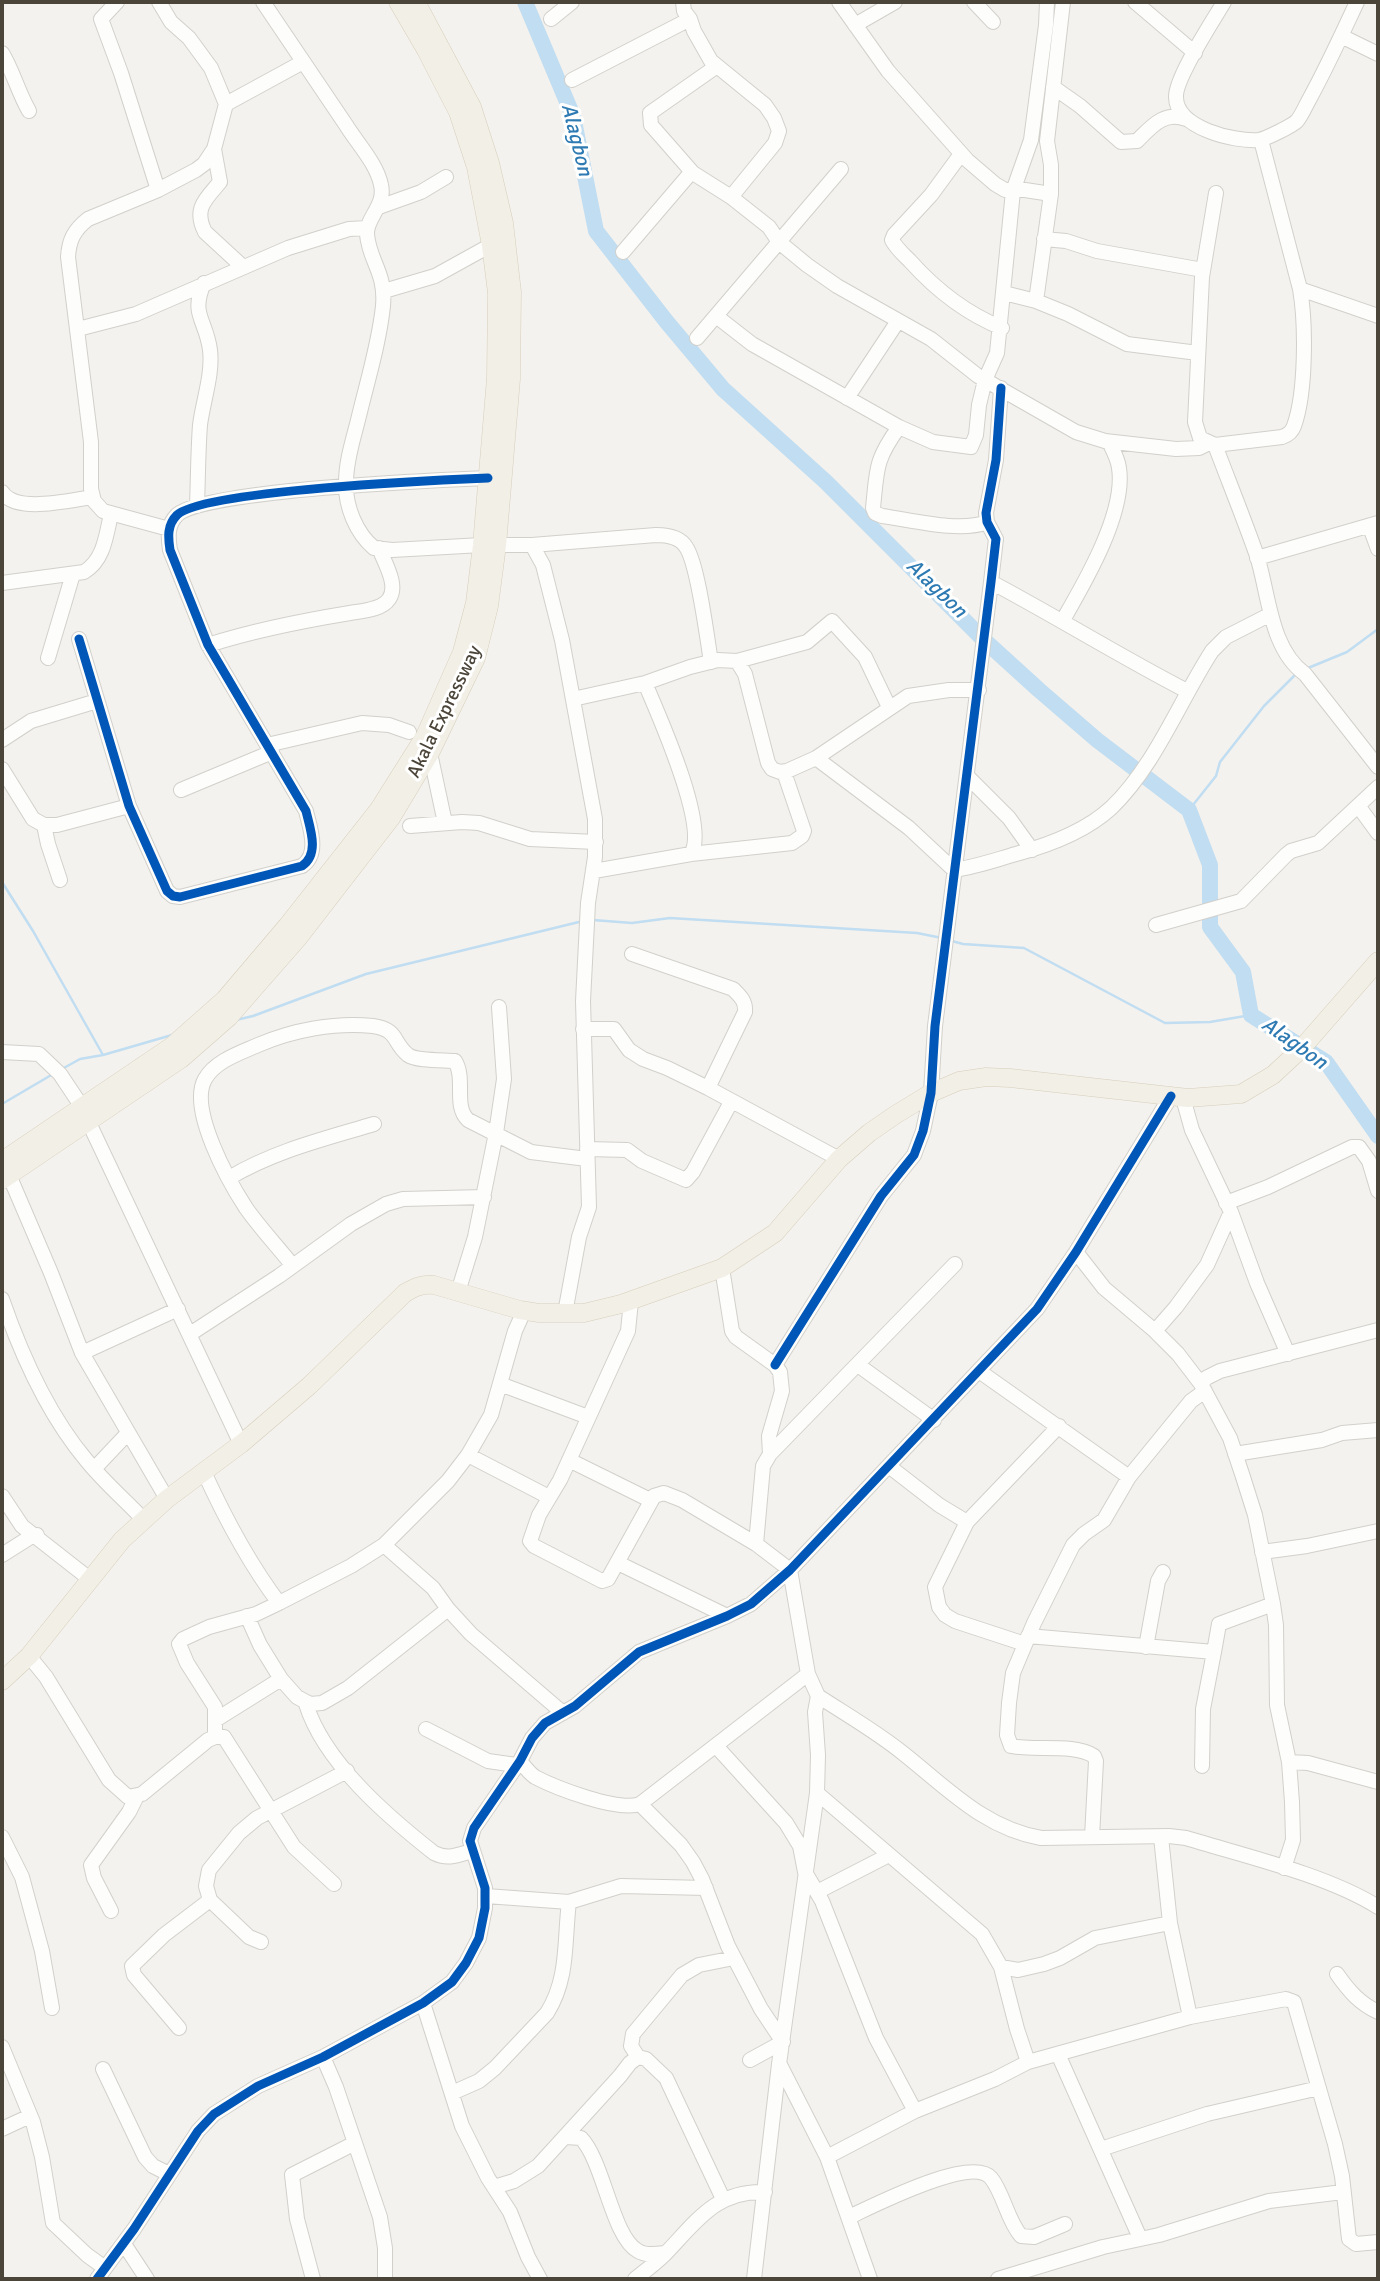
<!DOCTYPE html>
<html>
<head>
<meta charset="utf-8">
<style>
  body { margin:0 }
  #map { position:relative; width:1380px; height:2281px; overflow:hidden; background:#f4f2ee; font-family:Signika,sans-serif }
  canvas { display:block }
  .frame { position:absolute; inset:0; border:4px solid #4b4439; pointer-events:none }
</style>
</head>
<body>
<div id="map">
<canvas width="1380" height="2281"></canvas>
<div class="frame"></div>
</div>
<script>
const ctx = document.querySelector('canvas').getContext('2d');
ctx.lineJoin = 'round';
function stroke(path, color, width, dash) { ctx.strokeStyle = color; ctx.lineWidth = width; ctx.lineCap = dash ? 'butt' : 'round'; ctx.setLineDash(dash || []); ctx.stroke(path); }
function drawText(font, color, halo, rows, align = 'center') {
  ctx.font = font + ' Signika,sans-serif'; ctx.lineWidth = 6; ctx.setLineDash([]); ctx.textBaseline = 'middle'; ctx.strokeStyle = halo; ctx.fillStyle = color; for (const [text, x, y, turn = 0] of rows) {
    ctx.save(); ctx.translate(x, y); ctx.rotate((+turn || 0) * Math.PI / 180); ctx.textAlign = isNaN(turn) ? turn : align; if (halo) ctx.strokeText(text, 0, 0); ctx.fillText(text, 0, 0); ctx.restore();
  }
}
stroke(new Path2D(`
  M1308 668 1347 652 1378 629
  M1189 810 1216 776 1220 762 1264 706 1297 673
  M2 882 33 931 103 1055
  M593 920 632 923 670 918 917 933 942 938
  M952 941 963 944 1024 948 1165 1023 1210 1022 1251 1015
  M236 1020 253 1016 366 974 583 921
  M62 1069 80 1059 103 1055 172 1035
  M2 1104 53 1074`), '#c0ddf1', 2.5);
stroke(new Path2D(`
  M525 2 573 116 596 231 666 321 723 389 826 482 984 640 1039 690 1097 740 1189 810 1210 865V927L1243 972 1251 1015 1326 1062 1378 1136`), '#c0ddf1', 16);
const minor = new Path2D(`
  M117 2 101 19 121 73 158 190
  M159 2 171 22 189 38 211 68 226 104 214 149 204 164 196 170 158 190 88 219C74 230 69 240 68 257L91 442V489L94 501 103 511 169 529
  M263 2C291 43 318 84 346 125 357 143 377 164 381 185 386 205 366 218 367 234 369 261 386 272 383 306 379 344 367 382 358 420 353 440 346 461 346 482 345 506 356 533 374 548L392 550 482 545
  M839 2 888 71 967 160 995 184 1005 190H1025L1051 194
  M974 2 993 22
  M1135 2 1195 53
  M1224 2C1213 21 1175 78 1176 97 1176 128 1234 142 1259 140 1265 139 1292 126 1297 121 1302 115 1306 105 1310 98 1327 67 1342 34 1357 2
  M551 19 572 2
  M690 19 694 31 711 61 765 105 774 118 779 131 775 143 731 197
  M855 25 895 2
  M1341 36 1378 54
  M2 53C13 71 18 92 29 111
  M717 66 650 113 651 125 693 173 731 197 769 227 779 242 807 265 837 286 931 339 978 376 1076 432 1105 441 1176 449 1199 448 1209 443
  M572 80 690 19 684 11 683 2
  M1053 87 1080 106 1121 142 1137 141C1152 126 1164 111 1186 119
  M226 104 303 62
  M214 149 220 182C206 199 193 208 205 232L243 267
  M961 154 931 195 894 235 892 240C896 248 903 254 910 261 936 290 965 313 1002 328
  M1216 193 1202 277 1195 422 1200 438 1215 445 1282 437C1288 435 1292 432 1294 426 1306 393 1306 324 1300 289L1261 140
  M379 207 421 192 446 177
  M1044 239 1066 241 1097 251 1203 270
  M623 252 688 176 693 173
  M1300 289 1378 316
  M384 291 435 276 491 245
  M1004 293 1036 301 1068 314 1127 344 1198 353
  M1036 301 1051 194V165L1047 141 1063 2
  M716 316 752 344 899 427 933 442 971 447 976 435 979 405 985 380 997 353 1013 191 1031 140 1046 25 1047 2
  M78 329 136 314 288 248 349 229 367 228
  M697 338 841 169
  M847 398 898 321
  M899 427C875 460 877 469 873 508L875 513 882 516C912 520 960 533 987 522
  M1215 445C1229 482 1244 519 1257 556 1269 594 1270 649 1305 674L1378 767
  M2 492C16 514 70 500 93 497
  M197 506C198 479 198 452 200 425 203 401 213 374 210 350 206 319 190 315 204 283
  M1370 527 1378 549
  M497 545H532L656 535C666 535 680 537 686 547 698 564 707 638 711 662
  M532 545 543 565 562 640 595 819V857L588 903 583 1001 589 1207 579 1237 565 1313
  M1257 558 1378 523
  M991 582C1057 617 1121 657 1187 691
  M2 583 84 572C104 560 106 536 111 514
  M1063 620C1085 582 1126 512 1119 468 1118 459 1113 450 1109 442
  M79 639 129 806 167 891 173 896 180 897 302 866C320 854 310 828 306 811L208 645 170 550C168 537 167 525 177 515 204 490 440 480 488 478
  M208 645C255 630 301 621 350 613 361 611 382 610 389 599 399 585 384 562 379 548
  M48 658 73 574
  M737 661 745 674 768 763 772 769 780 772 787 771 816 758 908 696 949 690H979
  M645 683C658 714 709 826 691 854
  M573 699 645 683 690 667 718 660 737 661 807 642 832 621 865 657 889 707
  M2 740 31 721 97 701
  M267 745 362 723 389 725 409 732
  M430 753 445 823
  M816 758 909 828 954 870C976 867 995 860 1016 854 1049 845 1085 832 1111 808 1155 766 1179 702 1212 651L1226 637 1271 614
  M2 769 33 819 44 825H57L129 806
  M967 776 1009 818 1032 850
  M181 790 272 752
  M1359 807 1378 833
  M44 825 48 844 60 880
  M410 826 462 822 479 823 530 839 596 842
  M594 871 691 854 792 843 802 836 804 831 784 772
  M1156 925 1241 901 1286 855 1291 851 1318 843 1378 787
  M632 954 733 989C740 996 746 1001 745 1012L708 1088
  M583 1029H614L629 1050 643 1059 667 1068 708 1088 839 1159
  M2 1052 39 1054 60 1074 82 1107
  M1183 1098 1192 1130 1231 1212 1257 1283 1288 1354
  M89 1123 241 1444
  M587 1149 627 1150 642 1161 686 1180 693 1172 731 1102
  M9 1175 51 1273 82 1353 167 1499
  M229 1178C274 1151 324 1139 374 1124
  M1226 1203 1268 1187 1352 1147H1359L1369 1161 1378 1191
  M1076 1252 1104 1288 1155 1331 1178 1354 1201 1384
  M293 1266C278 1247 260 1228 246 1208 229 1182 188 1109 205 1079 215 1061 240 1053 258 1045 293 1030 335 1022 373 1026 399 1030 392 1042 408 1055 416 1061 444 1060 455 1061 466 1079 453 1106 468 1120L531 1152 587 1159
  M722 1268 732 1331 736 1337 775 1365 780 1372 782 1391 769 1436 770 1454
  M458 1292 475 1237 496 1133 504 1079 499 1007
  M2 1299C21 1354 49 1416 87 1461 104 1482 125 1500 143 1519
  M631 1301 628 1331 560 1480 539 1515 530 1541 534 1546 602 1581 608 1579 654 1496 664 1493 682 1500 756 1544 790 1570 808 1674 818 1696 815 1712 818 1755 817 1793 779 2064 754 2279
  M1155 1331 1176 1307 1207 1265 1231 1212
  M190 1334 279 1276 351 1224 386 1204 403 1199 484 1197
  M82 1353 178 1309
  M775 1365 881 1196 914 1155 923 1131 931 1093 935 1026 991 582 996 539 987 522 986 513 996 460 1001 388
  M858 1365 934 1420
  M979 1371 1129 1477
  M500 1384 588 1417
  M1235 1454 1322 1440 1342 1433 1378 1430
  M468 1455 549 1497
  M569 1460 650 1500
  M890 1467 939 1505 967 1522
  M94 1469 128 1433
  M204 1472C225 1518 248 1562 279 1603
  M2 1496 22 1526 91 1580
  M756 1544 763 1466 770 1454 955 1264
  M384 1545 433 1588 448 1609 471 1634 563 1713
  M1262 1552 1307 1546 1378 1531
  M2 1555 32 1536 37 1535
  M618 1563 727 1616
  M247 1616 260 1645 281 1679 297 1697 310 1704 322 1703 348 1688 448 1609
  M1028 1636 1214 1652 1219 1624 1273 1604
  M1025 1644 955 1621 945 1615 939 1607 935 1587 967 1522 1059 1426
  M1146 1647 1158 1581 1163 1572
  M29 1656 46 1677 109 1780 128 1797 142 1794 208 1740 215 1737H224L294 1847 334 1884
  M818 1696C847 1715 877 1732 904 1754 947 1788 984 1828 1041 1838L1169 1836 1186 1838C1245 1856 1327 1875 1378 1907
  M306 1704C324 1762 387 1816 434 1853 448 1860 458 1855 472 1851
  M217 1719 281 1679
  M426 1729 488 1761 516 1765
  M215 1737V1707L187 1663 179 1644 183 1639 209 1627 256 1614 279 1603 351 1566 384 1545 448 1481 468 1455 491 1415 515 1331 524 1311
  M716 1746 786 1823 800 1846 805 1872 822 1901 876 2038 915 2111
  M520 1761C524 1766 529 1773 535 1777 556 1788 618 1812 640 1804L681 1845 693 1862 702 1879 728 1946 761 2009 783 2042 750 2060
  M1289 1762 1308 1763 1378 1782
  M1202 1766 1203 1709 1214 1652
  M817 1793 982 1934 1001 1967 1017 2029 1028 2062
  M640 1804 808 1674
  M2 1837 22 1877 42 1951 52 2008
  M1092 1837 1096 1761 1094 1756C1074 1743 1035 1751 1011 1746L1007 1735 1009 1703 1013 1673 1034 1623 1073 1545 1084 1534 1104 1520 1129 1477 1191 1401 1205 1391
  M1161 1837 1170 1923 1190 2017
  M1284 1868 1293 1840 1292 1802 1289 1762 1277 1705 1276 1625 1273 1604 1255 1515 1243 1477 1230 1438 1201 1384 1206 1378 1220 1371 1378 1330
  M817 1892 889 1855
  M569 1902 621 1886 706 1888
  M111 1911 94 1878 91 1865 129 1812 137 1796
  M261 1942 249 1937 210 1900 206 1886 209 1870 239 1833 257 1818 347 1771
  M1001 1967 1018 1970 1044 1964 1060 1958 1095 1938 1170 1923
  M1337 1974C1349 1991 1359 2003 1378 2012
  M423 2003 462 2126 488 2178 510 2212 528 2257 540 2279
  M179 2028 134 1975 132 1966 164 1935 210 1900
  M2 2047 33 2122 42 2157 53 2223 87 2255 105 2268
  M1058 2054 1140 2238
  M323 2057 336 2087 380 2217 385 2248V2279
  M780 2065 827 2157 870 2279
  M103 2069 145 2157 153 2166 169 2174
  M452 2093 479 2081 495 2068 547 2013C569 1978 564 1941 569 1902L486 1896
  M2 2129 30 2116
  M566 2137 581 2138C604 2162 612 2237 638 2251 646 2256 657 2254 665 2253
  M1101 2149 1207 2114 1319 2088
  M827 2157 915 2111 995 2079 1028 2062 1190 2017 1286 1999 1294 2002 1335 2144 1342 2176 1349 2239 1356 2244 1378 2242
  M494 2187 514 2181 538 2166 620 2076 630 2063 638 2057
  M723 2199 666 2078 646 2059 638 2057 631 2046 633 2034 682 1975 699 1965 734 1958
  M849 2217C873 2206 972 2155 991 2178 1004 2194 1007 2220 1021 2236L1034 2237 1065 2224
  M124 2244 147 2279
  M97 2279 134 2229 198 2131 214 2114 258 2086 323 2057 423 2003 452 1982 466 1963 479 1938 485 1908V1888L470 1841 474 1828 520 1761 532 1738 545 1723 575 1706 639 1652 727 1616 751 1604 790 1570 1037 1309 1076 1252 1171 1096
  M313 2279 297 2219 292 2175 355 2143
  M635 2279C645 2271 656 2263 665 2254 696 2222 716 2190 765 2192
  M998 2279 1103 2247 1159 2235 1269 2201 1343 2192`);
const major = new Path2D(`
  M2 1161 172 1046 225 999 287 926 379 809 425 736 462 652 475 603 482 545 496 378 497 293 491 245 476 167 458 112 426 50 398 2
  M2 1180 181 1059 229 1017 299 937 391 818 430 753 476 658 489 606 497 545 511 379 512 292 504 223 490 163 472 107 416 2
  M2 1681 29 1656 122 1540 167 1499 241 1444 309 1386 405 1293C415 1287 422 1284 434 1285L520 1310 539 1313H584L621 1304 722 1268 775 1233 839 1159 869 1133 895 1115 931 1093 959 1081 986 1077 1010 1078 1188 1098 1241 1094 1273 1075 1301 1049 1378 961`);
stroke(minor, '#d2d0cb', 16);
stroke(major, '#d6cebb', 19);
stroke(minor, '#fdfdfc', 14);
stroke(major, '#f2efe6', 18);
stroke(new Path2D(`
  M79 639 129 806 167 891 173 896 180 897 302 866C320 854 310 828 306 811L208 645 170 550C168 537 167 525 177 515 204 490 440 480 488 478
  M775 1365 881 1196 914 1155 923 1131 931 1093 935 1026 991 582 996 539 987 522 986 513 996 460 1001 388
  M97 2279 134 2229 198 2131 214 2114 258 2086 323 2057 423 2003 452 1982 466 1963 479 1938 485 1908V1888L470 1841 474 1828 520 1761 532 1738 545 1723 575 1706 639 1652 727 1616 751 1604 790 1570 1037 1309 1076 1252 1171 1096`), '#0057b8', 9);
drawText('19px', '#4b4439', '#fff', [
  ["Akala Expressway",445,712,-64]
]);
drawText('italic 21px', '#2e7ab2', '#fff', [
  ["Alagbon",576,140,76],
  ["Alagbon",936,589,44],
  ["Alagbon",1294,1044,35]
]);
</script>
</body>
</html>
